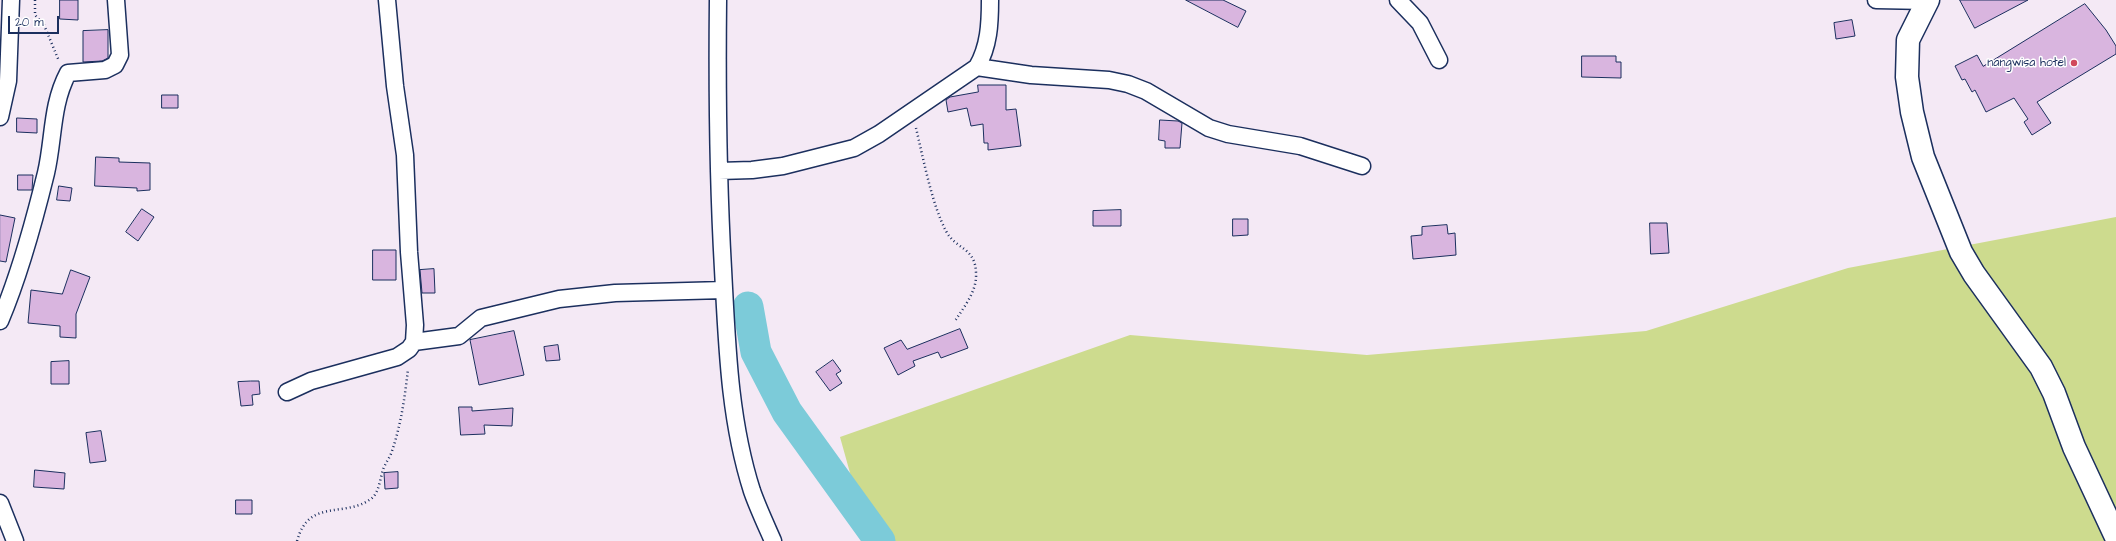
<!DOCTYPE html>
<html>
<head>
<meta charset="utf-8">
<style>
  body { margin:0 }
  #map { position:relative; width:2116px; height:541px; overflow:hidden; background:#f4e9f5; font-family:"Architects Daughter",sans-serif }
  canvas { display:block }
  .scale { position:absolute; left:8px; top:16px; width:51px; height:18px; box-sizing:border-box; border:2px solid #1b2f5e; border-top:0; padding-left:5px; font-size:12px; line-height:14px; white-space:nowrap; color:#1b2f5e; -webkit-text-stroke:3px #fff; paint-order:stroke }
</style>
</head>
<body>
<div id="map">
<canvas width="2116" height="541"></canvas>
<div class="scale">20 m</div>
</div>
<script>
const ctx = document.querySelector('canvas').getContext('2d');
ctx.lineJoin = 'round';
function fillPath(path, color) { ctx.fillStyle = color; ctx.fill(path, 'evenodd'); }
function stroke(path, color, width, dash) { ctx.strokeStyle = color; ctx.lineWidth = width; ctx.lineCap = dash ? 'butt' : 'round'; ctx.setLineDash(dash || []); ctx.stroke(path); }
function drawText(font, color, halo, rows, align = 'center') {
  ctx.font = font + ' "Architects Daughter",sans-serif'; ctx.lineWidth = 3; ctx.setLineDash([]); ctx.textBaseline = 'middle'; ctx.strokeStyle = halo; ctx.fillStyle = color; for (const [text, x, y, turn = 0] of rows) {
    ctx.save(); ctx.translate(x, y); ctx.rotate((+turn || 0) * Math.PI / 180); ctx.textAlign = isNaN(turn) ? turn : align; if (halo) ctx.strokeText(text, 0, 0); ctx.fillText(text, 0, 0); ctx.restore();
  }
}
fillPath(new Path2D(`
  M2116 217V541H869L840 437 1130 335 1367 355 1646 331 1848 268Z`), '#cddb8e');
stroke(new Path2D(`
  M748 307 756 352 787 412 880 541`), '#7ccbd9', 31);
const building = new Path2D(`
  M60 0H78V20L60 19Z
  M1186 0H1223L1246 11 1238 27Z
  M1960 0H2028L1975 28Z
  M2085 4 2106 30 2116 46V54L2037 102 2051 123 2032 135 2024 122 2028 119 2014 98 1986 112 1975 90 1972 92 1965 79 1962 80 1955 66 1977 55 1983 66Z
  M1852 20 1855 36 1836 39 1834 23Z
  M108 30V58L102 61 83 62V31Z
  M1582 56H1616V62H1621V78L1582 77Z
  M978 85H1006V110L1016 109 1021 146 988 150V143H984L983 124 971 126 967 108 948 112 946 100 950 97 978 92Z
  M162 95H178V108H162Z
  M17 118 37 119V133L17 132Z
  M1160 120 1178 121 1182 123 1180 148H1165V141L1159 140Z
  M96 157 119 158V162L150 163V190L137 191V188L95 186Z
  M18 175H33L32 190H18Z
  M59 186 72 188 70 201 57 200Z
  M142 209 154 217 138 241 126 232Z
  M1121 210V226H1093V211Z
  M0 215 15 218 6 262 0 261Z
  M1233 219H1248V235L1233 236Z
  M1650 223H1667L1669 253 1651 254Z
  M1447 225 1448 234 1455 233 1456 255 1413 259 1411 236 1422 235V227Z
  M373 250H396V280H373Z
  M434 269 435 293H422L420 270Z
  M71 270 90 277 76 314V338L60 337V326L28 323 31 290 62 294Z
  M960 329 968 348 941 358 938 352 913 361 915 366 898 375 884 348 901 340 907 349Z
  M514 331 524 375 479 385 470 340Z
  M558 345 560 360 546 361 544 347Z
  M833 360 841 371 836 374 842 383 830 391 816 372Z
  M69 361V384H51V362Z
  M251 381H259L260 394 252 395 253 405 241 406 238 382Z
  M459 407H472V411L513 408 512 426 484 425 485 434 461 435Z
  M101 431 106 461 90 463 86 433Z
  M35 470 65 473 64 489 34 487Z
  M398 472V488L385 489 384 473Z
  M236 500H252V514H236Z`);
fillPath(building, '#d9b5df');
stroke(building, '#1b2f5e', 1);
const street = new Path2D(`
  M718 0C717 90 718 180 723 269 727 344 729 419 752 491 758 508 766 525 773 541
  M1398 0 1420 23 1439 60
  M1876 0 1927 1
  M977 67 1031 75 1109 80 1128 84 1146 91 1209 128 1228 134 1300 146 1362 166
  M0 117 8 81 11 0
  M719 171 752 170 783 166 854 148 879 134 977 67C989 46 990 24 990 0
  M0 321C20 274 34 222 46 173 54 139 51 105 68 73L105 70 115 65 120 55 116 0
  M414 342 459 336 481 318 559 299 615 293 724 290
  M287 392 311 381 397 357 409 349 414 342 415 325 409 252 405 155 395 86 387 0
  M0 503 15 541`);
const secondary = new Path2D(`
  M1928 0 1908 40 1907 77 1912 112 1923 157 1961 252 1974 274 2041 367 2054 393 2074 447 2116 537`);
stroke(street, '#1b2f5e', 19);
stroke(secondary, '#1b2f5e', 25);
stroke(new Path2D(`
  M35 0V15L44 25 59 61
  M916 128C923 157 932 205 946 231 956 250 976 247 976 274 977 291 964 307 955 321
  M297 541C309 497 345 519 372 498 379 492 380 479 383 470 385 463 390 458 392 451 401 425 405 396 408 369`), '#1b2f5e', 2.5, [1, 3]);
stroke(street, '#fff', 16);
stroke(secondary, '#fff', 22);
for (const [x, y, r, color] of [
  [2074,63,4,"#d1495b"]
]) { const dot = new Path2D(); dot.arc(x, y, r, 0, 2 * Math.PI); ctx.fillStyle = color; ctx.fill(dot); stroke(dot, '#fff', 1.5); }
drawText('12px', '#1b2f5e', '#fff', [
  ["nangwisa hotel",2066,63]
], 'right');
</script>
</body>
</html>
